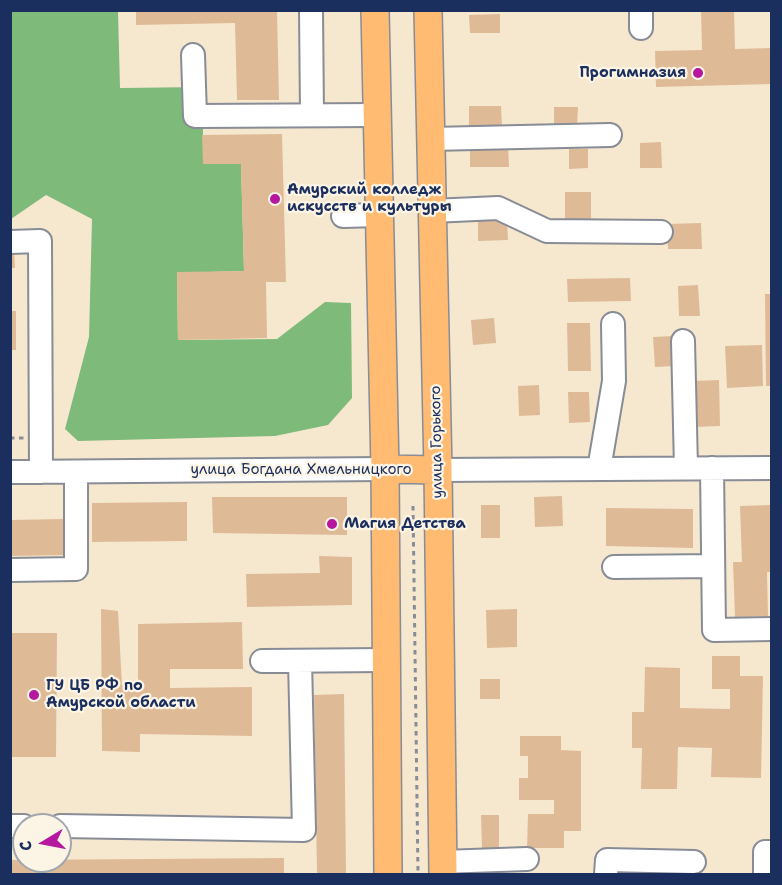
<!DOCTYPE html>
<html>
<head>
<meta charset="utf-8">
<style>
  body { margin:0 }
  #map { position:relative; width:782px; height:885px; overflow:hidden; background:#f6e8cf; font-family:"Shantell Sans",sans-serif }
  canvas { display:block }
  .frame { position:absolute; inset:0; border:12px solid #1b2f5e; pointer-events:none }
  .north { position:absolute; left:12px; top:813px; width:60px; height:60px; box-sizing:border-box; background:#fcf5e5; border:2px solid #a2a6af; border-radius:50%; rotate:260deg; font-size:16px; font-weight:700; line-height:24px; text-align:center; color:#1b2f5e }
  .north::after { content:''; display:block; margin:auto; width:21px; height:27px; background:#b5179e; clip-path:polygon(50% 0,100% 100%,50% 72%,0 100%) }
</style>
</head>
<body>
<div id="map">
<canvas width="782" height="885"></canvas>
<div class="frame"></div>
<div class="north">С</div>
</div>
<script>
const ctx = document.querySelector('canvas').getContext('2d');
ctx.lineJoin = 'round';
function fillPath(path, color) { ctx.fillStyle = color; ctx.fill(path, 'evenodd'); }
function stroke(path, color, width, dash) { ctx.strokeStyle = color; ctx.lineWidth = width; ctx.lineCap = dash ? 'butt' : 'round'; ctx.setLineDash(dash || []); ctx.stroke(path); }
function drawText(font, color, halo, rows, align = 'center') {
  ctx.font = font + ' "Shantell Sans",sans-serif'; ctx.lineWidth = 4.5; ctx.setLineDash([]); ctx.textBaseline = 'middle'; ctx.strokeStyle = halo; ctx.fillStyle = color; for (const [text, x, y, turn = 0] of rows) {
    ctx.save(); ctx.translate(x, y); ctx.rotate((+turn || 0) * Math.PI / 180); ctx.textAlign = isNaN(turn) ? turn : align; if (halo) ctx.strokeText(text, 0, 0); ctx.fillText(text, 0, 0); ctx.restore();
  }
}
fillPath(new Path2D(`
  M10 11H118L120 88 203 87V164H241L244 271 177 273 178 340 277 339 325 302 351 303 352 398 328 425 275 436 78 441 65 429 89 337 92 219 46 195 11 219Z`), '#7eba79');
fillPath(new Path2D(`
  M136 10H277L279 100H237L235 23 136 25Z
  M701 10H734L735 49 772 48V84L656 87 655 51 702 50Z
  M500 14V33H470L469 15Z
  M469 106H501L502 126 469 127Z
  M554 107H578L577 127H554Z
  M282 134 286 282H266L267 338 178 340 177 272 244 271 241 164H203L202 135Z
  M661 142 662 168H640V143Z
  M470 145H508L509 167H470Z
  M569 149H588V168L569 169Z
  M565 192H591V224H565Z
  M507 220 508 240 478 241V221Z
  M701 223 702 249H668L667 224Z
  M10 230H13L15 268H10Z
  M630 278 631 301 568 302 567 279Z
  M698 285 700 316H679L678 286Z
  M765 294H772V386H766Z
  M10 311H16V350H10Z
  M494 318 496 343 473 345 471 320Z
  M567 323H590L591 371H568Z
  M674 336 675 366 655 367 653 337Z
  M762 345 763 386 727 388 725 346Z
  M719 380 720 426 694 427 693 381Z
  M539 385 540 415 519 416 518 386Z
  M568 392H589L590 422 569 423Z
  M562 496 563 526 535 527 534 497Z
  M212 497H347V535L213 533Z
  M187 502V541L92 542V503Z
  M481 505H500V538H481Z
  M772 505V572H767L768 616 735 617 733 562H742L740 506Z
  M606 508 693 509V548L606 546Z
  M63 519 64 555 10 556V520Z
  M319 556 352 557V605L247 607 246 574 320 573Z
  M101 609 118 611 122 685 138 686V624L242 622 243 669H170V688L252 687V736L140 734V752L102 751Z
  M517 609V647L487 648 486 610Z
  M10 633H57L56 757H10Z
  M712 656H740V676H763L761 778 711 777 712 748 678 747 677 789H641L642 748H632V712H644L645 667 680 668V708L730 709V689H712Z
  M480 679H500V699H480Z
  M344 694 346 874H317L314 695Z
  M520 736H561V750L581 751V831H564V848H527L528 814H554V800H519V778H528V756H520Z
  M481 815H499V849H482Z
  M284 858V874H10V860Z`), '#dfba97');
const minor = new Path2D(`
  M311 10 312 115
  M641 10V28
  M193 55 195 116 377 115
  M431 139 610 135
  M432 211 498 208 547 231 661 232
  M343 216 379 215
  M10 242 40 241 41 472
  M683 341 686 468
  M712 468 714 630 772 629
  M599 469 614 381 613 324
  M438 470 772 468
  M10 472 385 469
  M614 567 713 566
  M10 570 76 569V472
  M262 661 385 660
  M10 826H24
  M60 826 304 830 300 661
  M442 862 527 859
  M606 874 607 860 694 862
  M765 874V852H772`);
const major = new Path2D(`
  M375 10 385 469 388 874
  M428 10 438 470 443 874
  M385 469 438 470`);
stroke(minor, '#888c96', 26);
stroke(major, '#888c96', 30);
stroke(new Path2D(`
  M10 438H24
  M413 506 418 874`), '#888c96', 3, [4.5, 4.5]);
stroke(minor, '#fff', 22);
stroke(major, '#ffbb71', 27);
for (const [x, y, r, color] of [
  [698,73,6,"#b5179e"],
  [275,199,6,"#b5179e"],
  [332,524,6,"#b5179e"],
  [34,695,6,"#b5179e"]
]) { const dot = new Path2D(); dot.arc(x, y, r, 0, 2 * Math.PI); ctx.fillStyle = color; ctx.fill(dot); stroke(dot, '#fcf5e5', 2); }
drawText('bold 15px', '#1b2f5e', '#fcf5e5', [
  ["Прогимназия",686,73,"right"],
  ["Амурский колледж",287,190],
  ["искусств и культуры",287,207],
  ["Магия Детства",344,524],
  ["ГУ ЦБ РФ по",46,686],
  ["Амурской области",46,703]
], 'left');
drawText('15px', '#1b2f5e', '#fcf5e5', [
  ["улица Горького",437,442,-91],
  ["улица Богдана Хмельницкого",301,470]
]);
</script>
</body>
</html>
